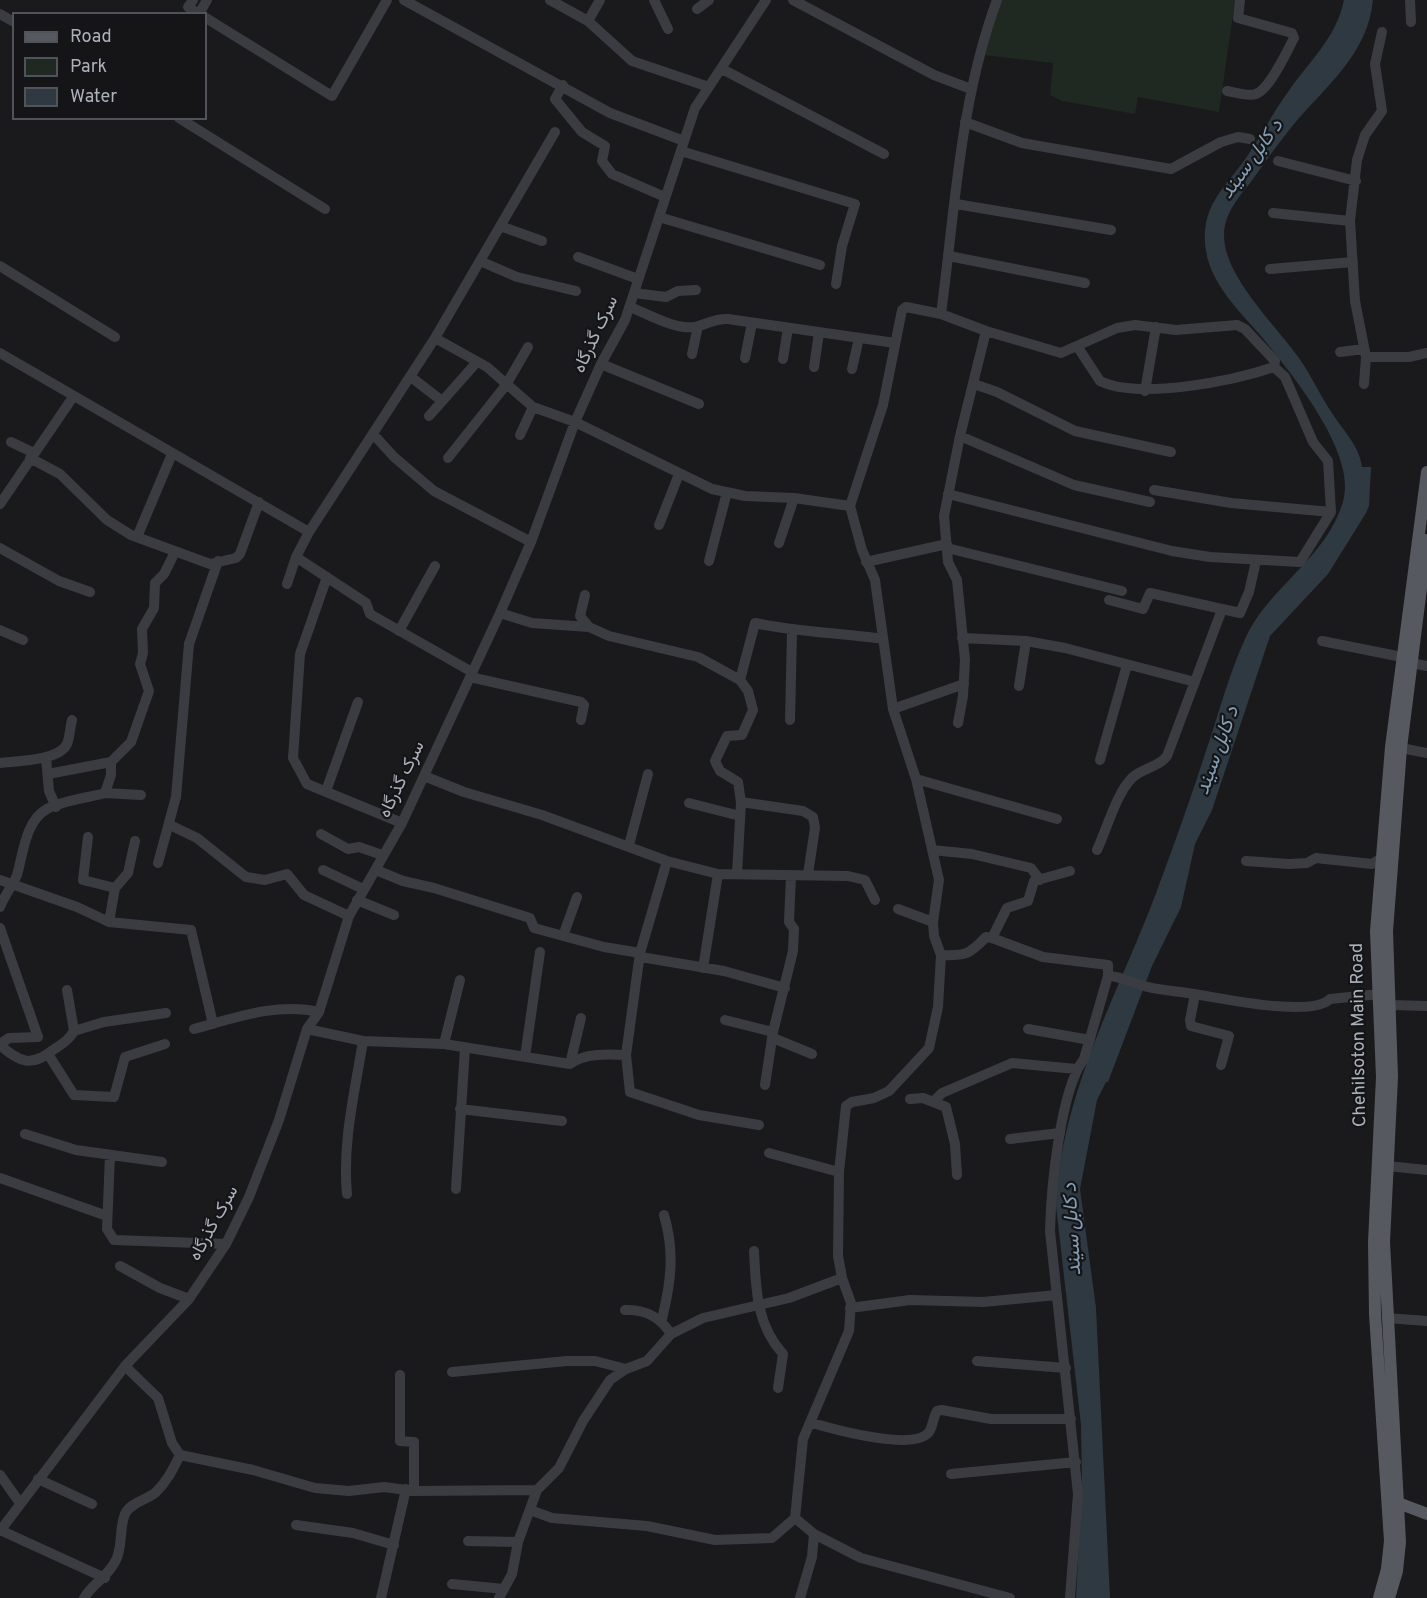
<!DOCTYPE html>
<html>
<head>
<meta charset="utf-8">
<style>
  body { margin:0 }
  #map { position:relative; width:1427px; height:1598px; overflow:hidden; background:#1a1a1d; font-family:Overpass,sans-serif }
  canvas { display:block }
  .legend { position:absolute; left:12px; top:12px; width:195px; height:108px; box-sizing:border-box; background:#151518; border:2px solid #51535a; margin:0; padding:8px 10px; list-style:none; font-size:18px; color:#acb1bc }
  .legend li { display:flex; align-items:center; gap:12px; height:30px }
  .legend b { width:30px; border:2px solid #51535a }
</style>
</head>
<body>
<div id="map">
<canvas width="1427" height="1598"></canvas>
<ul class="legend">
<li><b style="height:8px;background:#575961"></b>Road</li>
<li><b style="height:16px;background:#1f2821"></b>Park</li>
<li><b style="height:16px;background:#2f3942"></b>Water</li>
</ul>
</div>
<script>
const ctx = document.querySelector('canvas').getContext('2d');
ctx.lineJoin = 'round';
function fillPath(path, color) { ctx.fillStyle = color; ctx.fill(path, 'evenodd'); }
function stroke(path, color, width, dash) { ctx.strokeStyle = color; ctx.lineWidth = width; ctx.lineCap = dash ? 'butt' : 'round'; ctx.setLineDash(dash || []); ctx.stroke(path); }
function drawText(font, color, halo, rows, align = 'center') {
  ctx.font = font + ' Overpass,Vazirmatn,sans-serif'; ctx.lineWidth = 4.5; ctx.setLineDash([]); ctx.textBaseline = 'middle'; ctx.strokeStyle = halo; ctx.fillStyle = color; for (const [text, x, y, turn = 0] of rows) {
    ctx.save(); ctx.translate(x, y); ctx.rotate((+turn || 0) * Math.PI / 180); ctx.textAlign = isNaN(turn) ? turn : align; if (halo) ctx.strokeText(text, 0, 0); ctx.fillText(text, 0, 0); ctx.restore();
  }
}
fillPath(new Path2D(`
  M999 0H1235L1219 112 1138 97 1135 114 1062 101 1050 95 1053 63 983 55Z`), '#1f2821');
fillPath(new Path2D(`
  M1344 0H1373C1368 54 1326 86 1294 124 1279 142 1266 161 1253 179 1240 196 1224 213 1224 235 1224 277 1276 325 1299 358 1311 375 1320 395 1332 413 1344 432 1359 445 1362 467H1371L1369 506 1366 513 1328 574 1270 636 1212 810 1195 844 1181 907 1152 966 1108 1082H1106L1097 1100 1080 1189 1096 1308 1110 1598H1076L1082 1484 1081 1425 1056 1206C1061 1095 1116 998 1155 896 1173 847 1191 798 1207 748 1219 712 1229 674 1245 639 1269 586 1326 559 1343 502 1358 453 1290 372 1261 336 1240 312 1211 284 1206 251 1199 205 1225 189 1248 155 1262 135 1273 112 1288 92 1309 61 1336 39 1344 0Z`), '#2f3942');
stroke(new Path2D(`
  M193 0 188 7 199 14
  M404 0 610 113 684 141
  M550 0 588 21 632 61 709 87
  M654 0 668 29
  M793 0 934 75 971 89
  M1410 0 1411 22
  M697 9 709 0
  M0 14 14 22
  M199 14 207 0
  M206 18 332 96 387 0
  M588 21 600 0
  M722 69 884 154
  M563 85 555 99 582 132 605 146 602 161 612 174 665 197
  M1227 91C1234 92 1248 97 1256 94 1270 89 1287 51 1294 38L1292 33 1238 18 1240 0
  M179 118 325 209
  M965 122 1022 143 1171 169 1221 142 1238 137 1250 139
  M681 151 855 204 842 246 836 284
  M1278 161 1356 181
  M956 204 1111 230
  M1273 213 1350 221
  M659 217 820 265
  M500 226 542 241
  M949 256 1085 283
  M578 257 638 279
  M480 261 517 277 576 291
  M0 266 115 337
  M1270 269 1353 262
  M634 293 666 297 678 291 696 290
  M630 307C648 314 675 330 695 327 708 324 715 318 728 319L895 343
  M941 314C955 209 960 100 997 0
  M435 338 487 367 533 407 575 422 712 489 745 496 794 498 850 506
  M1077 346 1100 381C1139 400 1233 381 1274 367
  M1340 352 1364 349
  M0 353 309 532
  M692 354 698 326
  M1366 357H1409L1427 353
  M745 358 752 323
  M783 359 788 328
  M601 364 699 404
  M814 367 819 333
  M852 369 859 338
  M411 377 442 401
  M974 384 997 392 1075 431 1171 452
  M1364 384 1366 357 1355 301 1350 221 1357 160 1365 135 1382 111 1375 64 1382 32
  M1145 391 1156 327
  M429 416 476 363
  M374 435 394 457 434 491 531 542
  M520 435 533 407
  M960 436 1074 485 1150 502
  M11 442 34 453
  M30 458 60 474 107 520 131 535 210 564 236 558 240 554 259 502
  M448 458 506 385 528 347
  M1154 490 1231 503 1331 512
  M0 504 73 397
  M659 525 679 474
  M137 537 172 454
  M779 543 794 498
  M0 548 59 581 90 592
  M947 548 1122 591
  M296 557 366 603 370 614 472 672
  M709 561 727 492
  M866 562 947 544
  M327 577 300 654 293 758 307 784 402 823
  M287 584 296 557 309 532 435 338 555 132
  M585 595 580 616 589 627
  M1109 600 1143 609 1150 593 1240 613 1249 592 1256 561
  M500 613 532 623 589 627 609 636 698 657 740 680 748 691 753 710 742 735 727 736 715 761 720 771 738 782 741 802 737 874
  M0 630 23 640
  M399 631 435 566
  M962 638 1026 641 1065 648 1195 682
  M1322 641 1402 657
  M1412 663 1427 666
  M470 677 581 702 584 705 581 720
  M740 680 755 623C797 632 840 633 883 639
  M1019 686 1026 641
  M893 709 964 684
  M790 720 792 631
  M958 723 963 696 965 660 957 580 948 562 944 516 960 436 986 331
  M1401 748 1427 753
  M46 758 49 791 56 807
  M1100 760 1127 665
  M0 763C16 761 59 761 67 744 70 737 70 727 72 720
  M48 774 111 762 131 742 149 691 140 664 143 653 142 629 154 608 155 583 164 574 175 552
  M424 776 464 792 542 815 667 861 718 874 848 876 865 880 875 900
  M916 779 1057 819
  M326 791 358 702
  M105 793 141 795
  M741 802 803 811 813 817 815 828 808 874
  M689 803 740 816
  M170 825 197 838 246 877 265 880 287 874 304 895 349 916
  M321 834 348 849 359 847 382 855
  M88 837 83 880 115 888 109 922
  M629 845 648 774
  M932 850 972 854 1031 868 1040 880
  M1097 850C1106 831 1117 792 1132 778 1142 768 1158 768 1167 756L1221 612
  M1246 861 1289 864 1307 863 1316 858 1372 864 1380 859
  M158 863 176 797 189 644 218 561
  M323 870 363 889
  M376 870 403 881 434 888 530 918 534 928 604 947 640 953
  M0 880 77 907 109 922 191 930 213 1024
  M115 888 128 873 135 841
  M357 900 394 915
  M0 907C4 896 13 885 17 875 23 855 25 821 47 809 63 800 88 798 105 793L111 775V762
  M898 909 933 922
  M0 928 38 1037 9 1038 0 1044
  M563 936 577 897
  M992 938 1007 908 1028 901 1034 881 1070 871
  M941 955C965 956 969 955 986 937L992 938 1043 957 1108 965V976L1084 1059C1060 1090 1051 1190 1050 1231L1078 1494 1070 1598
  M641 957 724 971 785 988
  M703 968 718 874
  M1108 976C1122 976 1134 984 1148 987 1163 991 1179 991 1194 994 1221 998 1311 1018 1330 999L1380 994
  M67 990 74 1031
  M1195 994 1190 1020 1191 1026 1229 1036 1221 1065
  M1390 1005 1427 1006
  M725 1020 773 1032
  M194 1029C234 1018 278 1002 319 1012
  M307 1029 363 1041 444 1044 570 1064C584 1053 609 1054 626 1055L640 953 667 861
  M1028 1029 1090 1040
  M773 1038 812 1054
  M444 1044 460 980
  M0 1045C20 1063 32 1067 53 1050 62 1044 69 1040 74 1031L104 1022 166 1013
  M48 1054 74 1095 114 1097 125 1057 165 1044
  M626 1055 630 1092 699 1115 759 1125
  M525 1057 540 952
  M570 1064 581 1018
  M765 1085 773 1032 793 951 794 929 789 922 791 875
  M910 1099 923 1098 946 1107 955 1144 957 1175
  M934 1101 942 1093 1012 1063 1076 1069
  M460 1109 562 1121
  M25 1134 76 1150 162 1162
  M1010 1139 1060 1133
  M769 1153 839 1172
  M110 1155 107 1229 114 1240 226 1244
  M1387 1166 1427 1170
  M0 1178 107 1216
  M456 1189 465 1048
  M347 1194C342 1143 355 1091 363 1041
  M754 1251C756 1289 756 1324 783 1354L778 1388
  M120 1266 160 1288 189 1299
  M850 1308 910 1300 983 1302 1057 1295
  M625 1310C646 1309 660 1317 671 1334
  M1387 1318 1427 1321
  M662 1319C671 1282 675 1252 664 1215
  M977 1361 1066 1368
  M125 1366 158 1398 172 1443 180 1455 253 1470 315 1488 349 1491 384 1487 414 1491 537 1490
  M452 1372 567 1361H595L626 1369
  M400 1375V1441L414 1442V1491
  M812 1423C833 1429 914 1452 929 1432 933 1427 933 1417 937 1411L942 1410 991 1419H1071
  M951 1474 1076 1462
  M0 1475 20 1503
  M38 1479 92 1504
  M530 1510 552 1518 647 1526 715 1540 772 1538 795 1518
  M795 1518 803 1439 849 1331 851 1303 842 1278 838 1256 839 1172 846 1106 852 1102 874 1098 889 1091 929 1048 938 1007 941 955 934 936 933 922 939 880 916 779 893 709 875 580 862 550 850 506 883 405 902 310 906 307 941 314 986 331 1061 353 1117 328 1135 325 1176 330 1237 325 1245 329 1275 361 1274 367 1285 377 1313 442 1328 461 1331 512 1300 562 1210 557 1172 551 948 494
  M795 1518 814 1534 812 1557 800 1598
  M296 1525 353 1533 394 1545
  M0 1530 105 1578
  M0 1531 125 1366 189 1299 226 1244 249 1197 279 1120 307 1029 319 1012 349 916 402 823 500 613 531 542 575 422 601 364 625 320 695 108 766 0
  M814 1534 861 1558 1010 1598
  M468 1541 518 1542
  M452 1584 504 1589
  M84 1598C93 1583 108 1577 116 1560 123 1546 119 1528 125 1514 130 1503 146 1500 155 1493 167 1482 173 1469 180 1455
  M381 1598 406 1489
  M499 1598 512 1574 518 1542 537 1490 559 1468 583 1421 610 1380 626 1369 647 1361 671 1334 703 1318 789 1298 842 1278`), '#3b3c42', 10);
stroke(new Path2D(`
  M1393 1501 1427 1514
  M1379 1598 1387 1569 1390 1541 1375 1314 1374 1242 1382 1077 1376 931 1391 747 1427 472
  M1389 1598 1397 1571 1400 1542 1384 1242 1392 1077 1387 931 1401 748 1427 540`), '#575961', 12);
drawText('18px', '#acb1bc', '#151518', [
  ["سرک گذرگاه",597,335,-65],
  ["سرک گذرگاه",403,780,-64],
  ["Chehilsoton Main Road",1360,1035,-91],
  ["سرک گذرگاه",215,1224,-61]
]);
drawText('italic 20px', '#839fb8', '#151518', [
  ["د کابل سيند",1253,160,-54],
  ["د کابل سيند",1219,751,-70],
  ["د کابل سيند",1074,1229,-93]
]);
</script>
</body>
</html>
